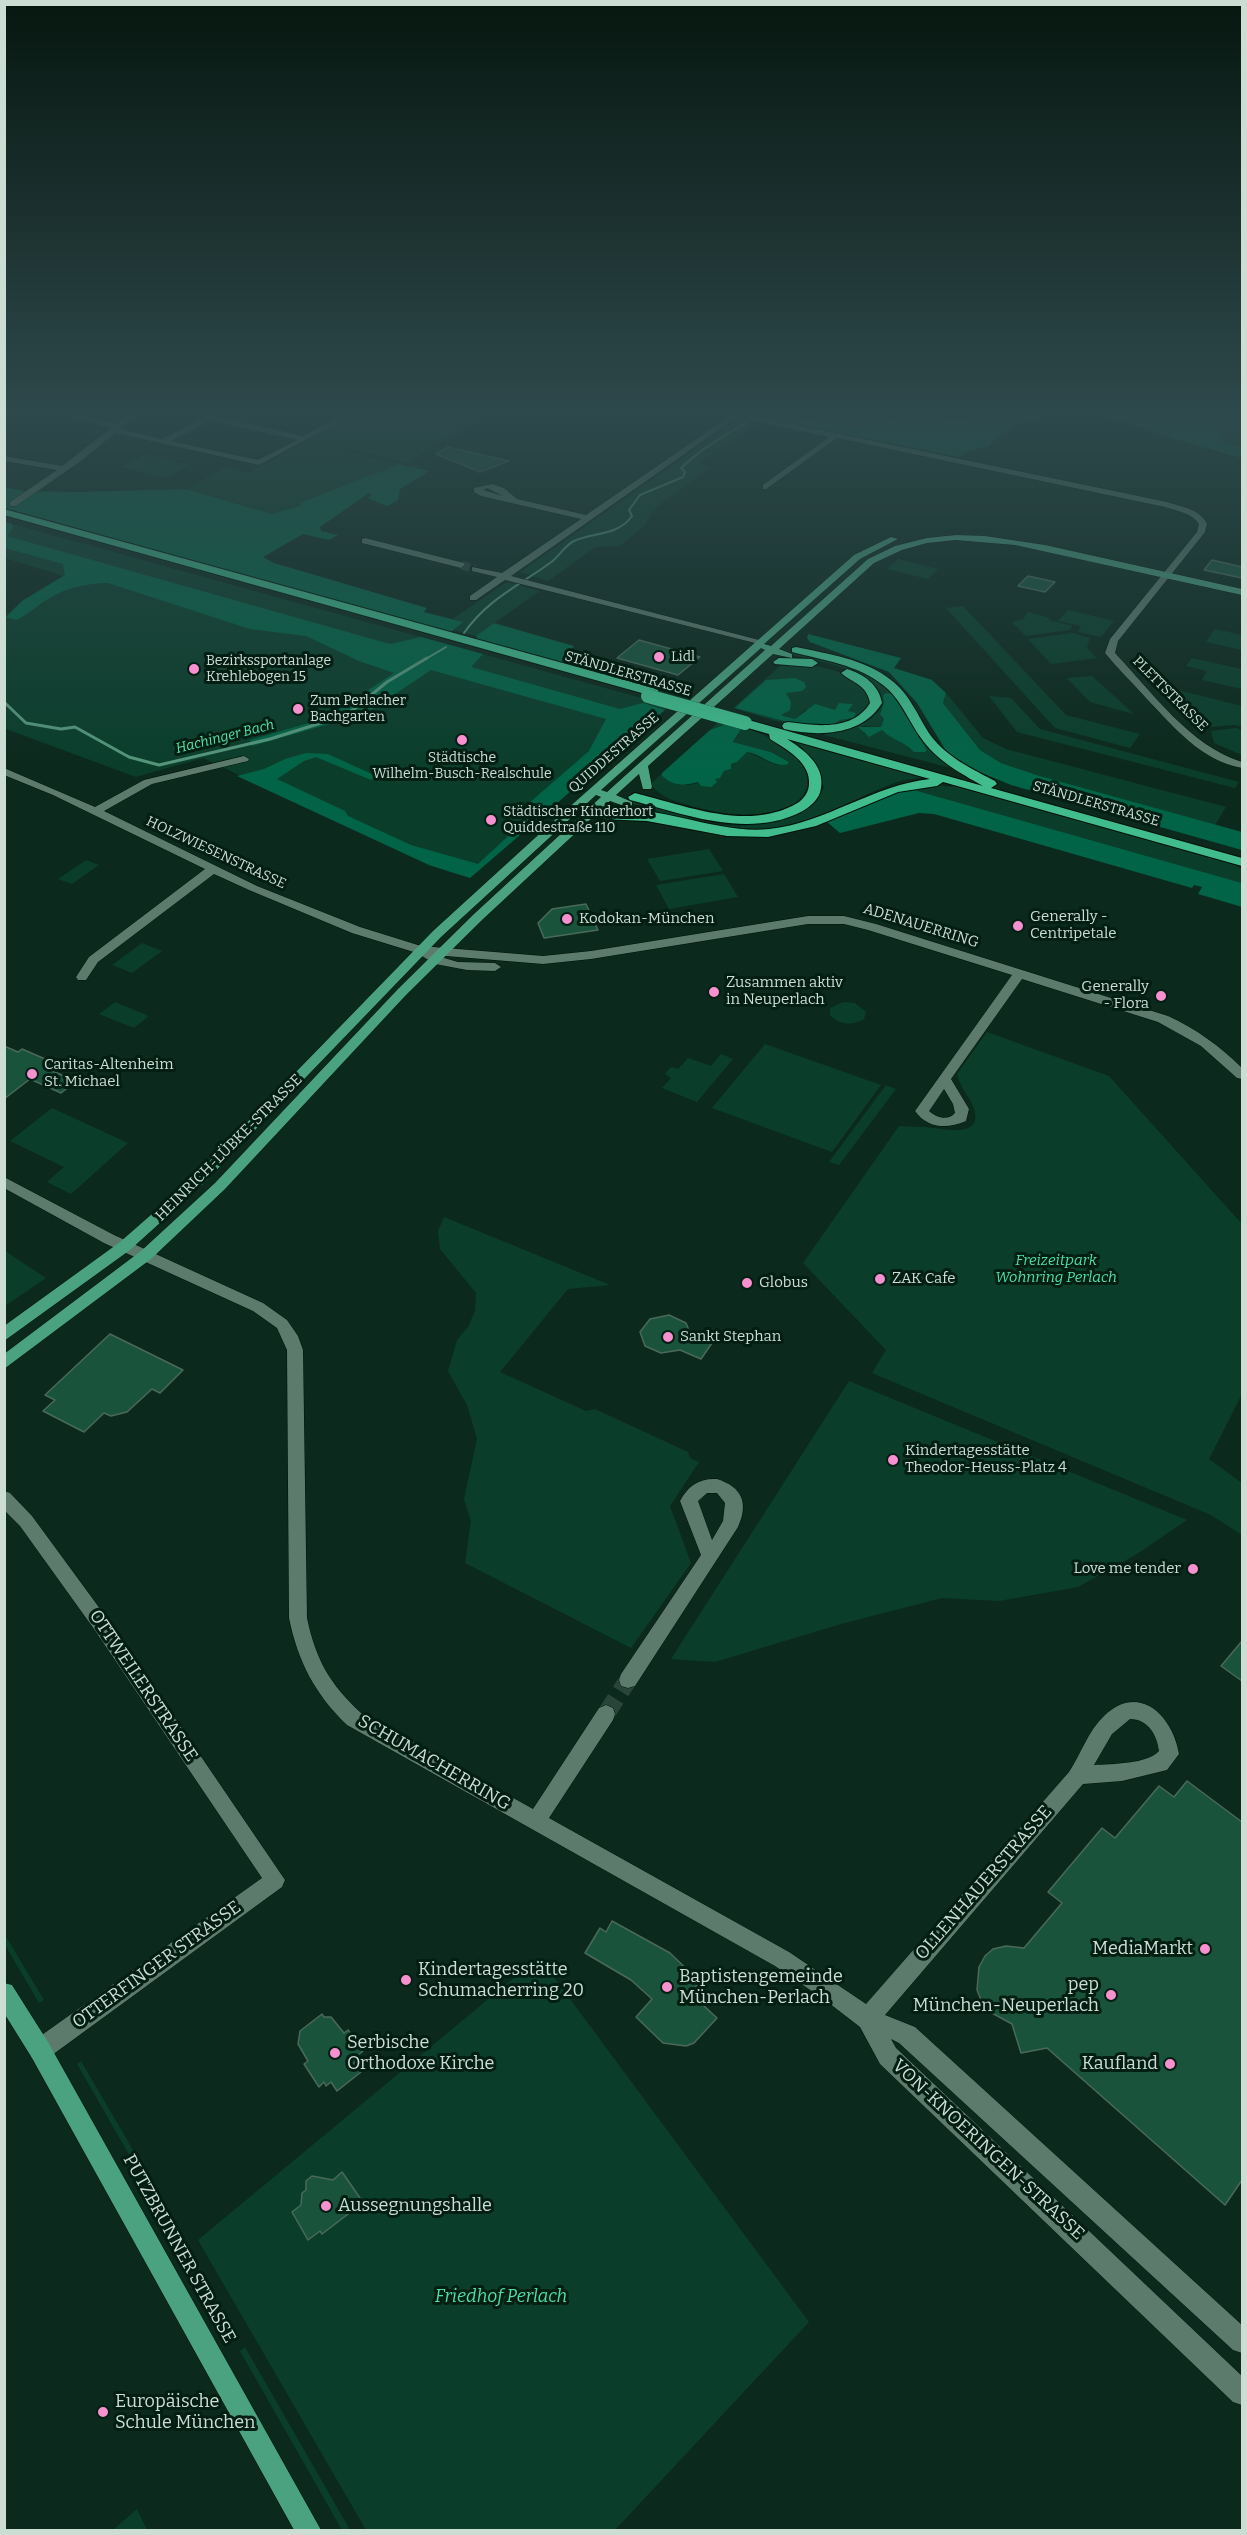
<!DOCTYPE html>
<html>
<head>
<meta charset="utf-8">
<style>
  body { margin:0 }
  #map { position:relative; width:1247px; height:2535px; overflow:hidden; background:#0c291d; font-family:Bitter,serif }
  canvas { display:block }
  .frame { position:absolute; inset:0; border:6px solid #ccddd4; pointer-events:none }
</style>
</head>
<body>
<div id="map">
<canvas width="1247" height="2535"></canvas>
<div class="frame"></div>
</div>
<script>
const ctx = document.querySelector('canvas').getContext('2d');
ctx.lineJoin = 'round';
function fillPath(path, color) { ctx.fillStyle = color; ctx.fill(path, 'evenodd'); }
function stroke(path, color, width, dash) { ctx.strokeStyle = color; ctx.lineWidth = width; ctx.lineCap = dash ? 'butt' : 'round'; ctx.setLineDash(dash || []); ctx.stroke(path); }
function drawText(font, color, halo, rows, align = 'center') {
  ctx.font = font + ' Bitter,serif'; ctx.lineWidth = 6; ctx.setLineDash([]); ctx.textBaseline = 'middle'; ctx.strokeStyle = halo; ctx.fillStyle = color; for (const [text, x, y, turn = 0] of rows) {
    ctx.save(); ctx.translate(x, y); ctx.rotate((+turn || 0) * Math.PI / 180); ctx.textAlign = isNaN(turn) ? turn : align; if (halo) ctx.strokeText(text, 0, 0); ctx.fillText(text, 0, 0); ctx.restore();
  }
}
fillPath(new Path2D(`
  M356 413H490L406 463 347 449 344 451 399 464 301 503 303 504 272 514 186 489 226 467 248 473Z
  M744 413H1040L1037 417 1040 419 1015 425 993 440 989 446 965 452 959 457Z
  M1086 413H1242V458L1178 440 1126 422Z
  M741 420 757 424 699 464 711 467 657 507 644 526 620 546 595 547 548 581 520 572 736 421Z
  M146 454 190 465 165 478 121 467Z
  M5 522 645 699 668 707 470 878 429 865 203 758 136 777 6 729 5 617 22 601 64 576 5 558Z
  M898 559 938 569 928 579 887 569Z
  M507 582 540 591 476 636 453 630 462 622 452 619Z
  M963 606 1066 715 1140 734 1130 748 1055 728 946 608Z
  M1068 610 1114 621 1101 637 1078 632 1081 626 1058 621Z
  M1028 612 1050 618 1049 620 1073 626 1069 630 1026 636 1012 622 1023 619Z
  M1215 629 1242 635V650L1206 642Z
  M1072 633 1090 638 1087 648 1097 658 1051 664 1028 639Z
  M792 653C823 661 869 665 891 691 913 717 922 748 951 768L824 735C831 728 863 733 881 708 894 673 813 660 790 654ZM884 703 900 707 925 752 913 750 882 730 864 734 862 726 881 727 884 719 880 713Z
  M1192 658 1242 669V689L1202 680 1207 671 1186 666Z
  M783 663C809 664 854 668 867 694 870 700 870 705 865 710 855 719 845 724 832 726 798 731 765 717 733 708ZM806 687 785 693 780 714 795 719 805 710 856 713 854 718 795 724 736 708Z
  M1092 676 1134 714 1090 702 1067 678Z
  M1170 688 1242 706V727L1234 725 1198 728 1160 690Z
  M946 693 983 738 1006 749 1226 807 1215 825 1040 776 1001 763 980 750 943 703Z
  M989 696 1011 698 1040 729 1239 782 1235 788 1017 732Z
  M719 721C854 750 826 841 695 807 679 802 661 799 651 784L662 773 665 779 688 785 714 780 724 771 731 769V764L737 762 747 752 776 765 788 764 789 762 771 752 733 742 739 734 726 724 710 730Z
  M1236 728 1242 730V755L1214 743 1211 731Z
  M797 741 923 777C915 779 905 779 897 782 861 795 827 815 791 826 738 840 680 818 630 803L632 800C660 808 688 818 716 824 749 829 809 823 824 788 820 763 809 758 797 741Z
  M924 785 960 787 1225 860 1242 869V883L907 788Z
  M709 849 723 871 660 881 647 859Z
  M86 860 99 865 72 884 58 879Z
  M724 874 738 897 669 909 656 885Z
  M142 943 162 951 132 973 112 965Z
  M115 1002 149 1016 134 1028 99 1014Z
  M843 1002 855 1003 866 1012 864 1019C852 1026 840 1025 830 1015V1008Z
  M987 1032 1109 1076 1241 1223 1242 1394 1209 1459 1242 1483V1535L1211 1515 872 1373 886 1350 803 1263 899 1126C911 1127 922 1126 933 1128 945 1129 979 1137 975 1113 973 1099 961 1091 957 1074Z
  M765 1044 881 1085 832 1152 712 1108Z
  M721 1054 733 1059 697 1102 662 1088 671 1078 665 1074 671 1067 678 1069 688 1058 711 1066Z
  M886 1085 896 1089 839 1165 829 1162Z
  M52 1108 128 1143 71 1194 47 1182 64 1167 10 1141Z
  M444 1217 610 1285 568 1289 500 1372 586 1411 595 1409 688 1452 690 1458 699 1462 670 1506 691 1563 631 1648 465 1563 471 1521 464 1499 477 1439 467 1405 448 1371 457 1340 468 1327 475 1311 476 1293 440 1249 438 1231Z
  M5 1251 46 1278 5 1306H4Z
  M849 1381 1187 1520 1137 1554 1078 1587 999 1601 942 1598 841 1624 715 1662 671 1659Z
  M5 1935 44 2000 39 2003 5 1945Z
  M539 1957 809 2322 615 2530H366L198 2240Z
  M81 2061 140 2162 135 2165 77 2064Z
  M245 2347 350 2530H342L240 2351Z
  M137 2509 147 2530H113Z`), '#0a3e2b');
fillPath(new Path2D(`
  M744 413H806L803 416 805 419C834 425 876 439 900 413H934L943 419 983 424 1006 413H1040L1037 417 1040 419 1015 425 993 440 989 446 965 452 959 457Z
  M1086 413 1190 414 1192 422 1223 434 1220 441 1242 448V458L1178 440 1126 422Z
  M399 464 430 471 400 489 398 500 387 506 367 498 372 495 369 493 320 527 321 531 338 535 329 540 303 534 263 557 274 563 427 608 424 612 463 622 451 632 5 508 4 487 25 491 78 492 186 489 272 514 302 505 300 503Z
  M4 522 12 524 13 528 7 536 390 644 421 637 483 654 471 667 620 709 643 703 665 710 470 878 429 865 237 776 264 769 285 759 306 753 328 754 376 776 371 780 316 757 304 761 277 779 345 811 348 816 411 845 478 864 531 815 528 804 589 751 606 719 431 670 359 718 340 721 252 746 250 740 326 718 394 673 359 661 306 636 250 629 108 583C87 583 66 588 48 599 36 606 29 614 16 620L6 617 22 601 65 575 63 564 5 548Z
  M494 623 574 646 568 654 672 683 685 691 682 695 478 639 476 636Z
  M808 634 901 658 894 668 932 680 946 693 943 703 980 750 1001 763 1040 776 1242 832V850L1011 785 963 765 945 749 917 703 889 672 810 642 807 638Z
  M795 678 804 682 806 687 802 691 786 693 791 702 790 710 781 715 795 719 815 704 835 710 839 703 853 704 848 711 856 713 854 718 840 720 835 724H795L735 708 766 680Z
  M887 693 892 694C904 712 915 732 927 750L925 752H914C905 742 892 740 882 730L869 737 858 727H881L884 719 880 714 884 703 883 695Z
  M726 724 741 729 733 742 771 752 789 762 788 764C775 769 761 754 747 752L737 762 731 764V769L724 771 720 778 715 779 717 782 711 787 701 786 698 782C685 786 673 786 662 776V773L710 730Z
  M907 788 1242 883V907L1198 894 1202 887 1194 885 1192 888 934 814 919 813 840 833 827 822Z`), '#026446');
stroke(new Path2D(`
  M756 416 760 413
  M464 633C487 600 518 586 550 563 559 557 564 546 574 541 594 532 618 536 632 516L629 510 640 495 683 477 685 472 681 468C701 449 724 435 748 422
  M424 660 446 647`), '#56967c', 2);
stroke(new Path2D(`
  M4 702 26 723 61 729 75 727 129 757 159 765 270 739 340 717 354 709 387 682 427 658`), '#56967c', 3);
const building = new Path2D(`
  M448 447 509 461 480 472 436 454Z
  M1212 560 1242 567V578L1204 570Z
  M1028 576 1055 582 1045 592 1018 586Z
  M639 640 700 657 678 675 617 658Z
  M586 904 598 930 544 938 538 923 552 909Z
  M4 1046 18 1052 22 1049 52 1062 45 1068 76 1081 61 1093 30 1079 4 1099Z
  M669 1315 686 1323 691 1335 712 1343 701 1359 680 1350 661 1353 645 1346 640 1332 650 1319Z
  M110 1334 183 1370 160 1393 152 1389 127 1412 111 1416 104 1413 84 1432 43 1411 55 1400 45 1395Z
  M1242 1641V1681L1221 1666Z
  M1187 1781 1242 1822V2180L1225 2205 1047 2048 1021 2053 1012 2024 992 2013 981 2000 977 1990 979 1967 985 1956 993 1949 1006 1946 1024 1948 1062 1903 1048 1892 1102 1828 1115 1838 1159 1786 1174 1797Z
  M612 1921 670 1953 700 1982 690 1993 717 2018 694 2043 686 2046 663 2043 636 2017 652 1999 631 1980 585 1953 600 1928 606 1932Z
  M322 2014 324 2017H331L344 2033 348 2030 363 2051 356 2057 358 2059 354 2063 361 2072 337 2091 331 2082 326 2086 324 2082 319 2087 304 2064 308 2061 298 2044 300 2031Z
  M342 2172 360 2198 350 2207 352 2211 322 2234 320 2231 308 2240 292 2212 301 2205 302 2193 306 2190V2181L312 2176 333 2180Z`);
fillPath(building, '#19533c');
stroke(building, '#4b695b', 1.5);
stroke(new Path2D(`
  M461 565 475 569`), '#294438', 9, [9, 4.5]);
stroke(new Path2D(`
  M606 1714 628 1680`), '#294438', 18, [18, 9]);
const minor = new Path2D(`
  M56 413H70L116 424 129 413H138L120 429 162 439 210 415 303 436 346 413H356L259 465 115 433 81 461 16 506H10V502L57 470 4 461V456L62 466 111 428ZM211 420 297 440 258 460 171 441Z
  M723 413H739L1167 502C1182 507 1200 509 1207 524L1205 532 1118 641 1115 653C1152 692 1190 746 1242 762V768C1200 760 1175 728 1146 698 1133 683 1118 669 1105 653L1110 639 1197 532 1199 524C1192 513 1177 511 1165 507L837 438 766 489H763V485L829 437 737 417 511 576 763 641V645L505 580 476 600H470V596L497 577 472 571V567L502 573 581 519 481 496 474 492V488L492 484 504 488 517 499 586 515 730 416ZM487 488 503 496 483 490Z
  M365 538 464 563 465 565 461 568 362 543V539Z
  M244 756 249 759 248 761 152 784 104 811 257 886 360 927 421 946 543 956 591 951 808 916H844L876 924 1168 1016C1196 1029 1220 1046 1242 1068V1079L1237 1078 1201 1046 1158 1022 1022 979 951 1079 969 1109 966 1121C947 1129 928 1129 915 1111L1012 975 868 930 844 924H808L591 959 543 964 434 955 458 962 495 963 501 967 495 971 467 970 435 964 417 953 352 933 249 890 214 874 98 962 86 980H78L76 977 89 957 205 869 53 795 4 775V768L95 807 144 780ZM944 1089 953 1104 955 1113C948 1121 937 1118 929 1111Z
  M4 1177 114 1235 263 1303 287 1320 298 1336 303 1350 307 1618C316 1660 329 1683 361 1713L533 1809 599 1708 606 1705 613 1708 615 1714 613 1720 549 1818 789 1952 866 2004 1069 1772C1081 1754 1088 1731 1104 1716 1139 1682 1173 1716 1179 1754L1167 1770 1122 1781 1083 1784 885 2015 915 2027 1242 2325V2353L1233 2350 899 2043 891 2039 896 2048 1242 2376V2405L1233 2402 880 2064 860 2027 825 2000 775 1966 347 1725C315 1694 298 1662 289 1618L287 1350 277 1328 253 1311 104 1243 4 1188ZM1130 1719C1148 1719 1157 1735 1159 1751 1148 1764 1111 1764 1094 1765L1112 1734Z
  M717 1479C742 1487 749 1503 738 1527L635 1686 628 1688 621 1686 619 1680 621 1674 701 1555 680 1501C688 1486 699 1478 717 1479ZM707 1493H717L725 1503 723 1521 712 1540 698 1501Z
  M4 1491 10 1493 32 1516 106 1617 285 1880 282 1887 48 2058 40 2061 32 2058 29 2050 32 2042 262 1878 94 1629 20 1526 4 1510Z`);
const major = new Path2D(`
  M956 535 985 536 1045 545 1242 589V595L1015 545 956 540 927 543 902 550 874 563 779 649 792 654V658L773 654 648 766 652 787 651 789H643L639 774 616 795 632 802V806H624L610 801 482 920 406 995 225 1189 151 1259 4 1369V1354L141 1251 215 1183 398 989 474 914 601 797 596 795 441 937 203 1184 130 1250 4 1341V1326L120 1242 193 1178 433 931 558 817 854 555 891 537 898 539 860 559 764 644 771 646 868 559 895 546 927 538ZM761 648 765 650 607 792 601 790Z
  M4 1983 12 1985 48 2042 321 2530H294L32 2058 4 2013Z`);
const highway = new Path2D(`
  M4 509 657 689 659 692 657 695H649L4 515Z
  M796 647C828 654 865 659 891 680 910 694 918 717 931 736 947 757 972 769 995 781L997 784 991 788 1242 858V866L943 782 937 786 898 792 816 826 768 837 727 836 647 821 601 819 599 816 601 813C654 800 714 835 769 829 826 823 873 785 930 779L787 739C803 749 825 765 821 788 820 799 810 807 801 812 747 839 684 814 630 800L628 797 635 793C684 805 743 830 792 806 801 802 808 795 809 785 811 762 786 749 770 739L769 734 741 726 739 723 741 720 745 719 983 786C960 773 936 760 921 738 908 720 901 699 883 685 858 665 823 660 792 652V648Z
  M779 658 812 659 818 663 812 667 775 664 773 662Z
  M847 669C864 674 879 685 882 703 862 736 818 737 784 729L782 726 784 723 788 722C816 726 853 731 870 703 867 685 853 683 841 673Z`);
stroke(minor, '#001108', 1);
stroke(major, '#001108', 1);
stroke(highway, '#001108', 2);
fillPath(minor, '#5c7b6c');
fillPath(major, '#4ba280');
fillPath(highway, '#40bc8d');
const highwayBridge = new Path2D(`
  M648 696 745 723`);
stroke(highwayBridge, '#001108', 14, []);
stroke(highwayBridge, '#40bc8d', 14);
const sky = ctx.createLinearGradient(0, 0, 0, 768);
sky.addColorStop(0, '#071710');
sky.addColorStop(0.54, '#2e494c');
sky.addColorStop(1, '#2e494c00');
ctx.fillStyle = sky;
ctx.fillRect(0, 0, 1247, 768);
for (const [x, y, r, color] of [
  [659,657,6,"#f790ce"],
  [194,669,6,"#f790ce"],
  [298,709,6,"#f790ce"],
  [462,740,6,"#f790ce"],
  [491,820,6,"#f790ce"],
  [567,919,6,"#f790ce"],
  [1018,926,6,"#f790ce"],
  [714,992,6,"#f790ce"],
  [1161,996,6,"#f790ce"],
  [32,1074,6,"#f790ce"],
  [880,1279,6,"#f790ce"],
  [747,1283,6,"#f790ce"],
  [668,1337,6,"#f790ce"],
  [893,1460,6,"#f790ce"],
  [1193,1569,6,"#f790ce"],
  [1205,1949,6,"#f790ce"],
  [406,1980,6,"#f790ce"],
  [667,1987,6,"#f790ce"],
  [1111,1995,6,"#f790ce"],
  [335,2053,6,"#f790ce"],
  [1170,2064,6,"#f790ce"],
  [326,2206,6,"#f790ce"],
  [103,2412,6,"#f790ce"]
]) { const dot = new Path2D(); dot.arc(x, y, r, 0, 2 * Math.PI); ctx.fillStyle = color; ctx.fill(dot); stroke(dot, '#031f14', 2); }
drawText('14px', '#ccddd4', '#031f14', [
  ["Lidl",671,657],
  ["Bezirkssportanlage",206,661],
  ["Krehlebogen 15",206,677],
  ["Zum Perlacher",310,701],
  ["Bachgarten",310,717],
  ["Städtische",462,758,"center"],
  ["Wilhelm-Busch-Realschule",462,774,"center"],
  ["Städtischer Kinderhort",503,812],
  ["Quiddestraße 110",503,828]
], 'left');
drawText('14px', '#ccddd4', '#031f14', [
  ["STÄNDLERSTRASSE",628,674,16],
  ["PLETTSTRASSE",1170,694,45],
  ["QUIDDESTRASSE",614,753,-41],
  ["STÄNDLERSTRASSE",1096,804,16],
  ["HOLZWIESENSTRASSE",216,853,25]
]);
drawText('italic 14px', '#52e4ac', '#031f14', [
  ["Hachinger Bach",225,737,-14]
]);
drawText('15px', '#ccddd4', '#031f14', [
  ["Generally -",1030,917],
  ["Centripetale",1030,934],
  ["Kodokan-München",579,919],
  ["Zusammen aktiv",726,983],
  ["in Neuperlach",726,1000],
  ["Generally",1149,987,"right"],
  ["- Flora",1149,1004,"right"],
  ["Caritas-Altenheim",44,1065],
  ["St. Michael",44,1082],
  ["ZAK Cafe",892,1279],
  ["Globus",759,1283],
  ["Sankt Stephan",680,1337],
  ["Kindertagesstätte",905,1451],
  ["Theodor-Heuss-Platz 4",905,1468],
  ["Love me tender",1181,1569,"right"]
], 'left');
drawText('15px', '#ccddd4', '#031f14', [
  ["ADENAUERRING",921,926,17],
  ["HEINRICH-LÜBKE-STRASSE",229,1148,-45]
]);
drawText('italic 15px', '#4ddfa8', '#031f14', [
  ["Freizeitpark",1056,1261],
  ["Wohnring Perlach",1056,1278]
]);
drawText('18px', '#ccddd4', '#031f14', [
  ["OTTWEILERSTRASSE",143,1686,56],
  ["SCHUMACHERRING",434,1763,30],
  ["OLLENHAUERSTRASSE",984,1883,-49],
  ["OTTERFINGER STRASSE",157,1965,-36],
  ["VON-KNOERINGEN-STRASSE",988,2150,43],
  ["PUTZBRUNNER STRASSE",179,2249,61]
]);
drawText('18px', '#ccddd4', '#031f14', [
  ["MediaMarkt",1193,1949,"right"],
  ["Kindertagesstätte",418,1970],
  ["Schumacherring 20",418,1991],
  ["Baptistengemeinde",679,1977],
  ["München-Perlach",679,1998],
  ["pep",1099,1985,"right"],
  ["München-Neuperlach",1099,2006,"right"],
  ["Serbische",347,2043],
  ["Orthodoxe Kirche",347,2064],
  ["Kaufland",1158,2064,"right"],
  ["Aussegnungshalle",338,2206],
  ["Europäische",115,2402],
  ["Schule München",115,2423]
], 'left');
drawText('italic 18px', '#4ddfa8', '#031f14', [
  ["Friedhof Perlach",501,2297]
]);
</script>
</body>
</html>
